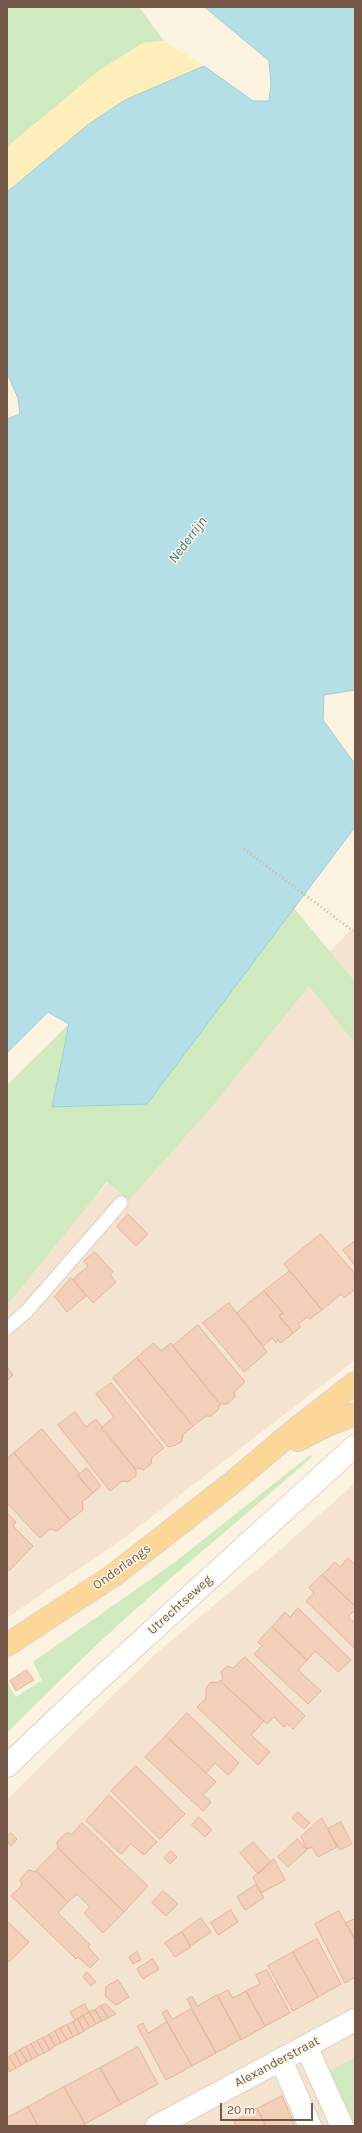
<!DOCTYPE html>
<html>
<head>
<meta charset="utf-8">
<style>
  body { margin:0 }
  #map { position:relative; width:362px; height:2133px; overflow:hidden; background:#fcf2e0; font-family:Karla,sans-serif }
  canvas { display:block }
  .frame { position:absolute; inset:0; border:8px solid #745747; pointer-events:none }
  .scale { position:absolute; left:220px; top:2103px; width:93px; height:18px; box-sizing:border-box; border:2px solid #745747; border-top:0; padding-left:5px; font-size:12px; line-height:14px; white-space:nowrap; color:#745747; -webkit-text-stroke:3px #fff6e7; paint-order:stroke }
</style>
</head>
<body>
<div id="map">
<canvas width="362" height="2133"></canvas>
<div class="frame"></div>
<div class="scale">20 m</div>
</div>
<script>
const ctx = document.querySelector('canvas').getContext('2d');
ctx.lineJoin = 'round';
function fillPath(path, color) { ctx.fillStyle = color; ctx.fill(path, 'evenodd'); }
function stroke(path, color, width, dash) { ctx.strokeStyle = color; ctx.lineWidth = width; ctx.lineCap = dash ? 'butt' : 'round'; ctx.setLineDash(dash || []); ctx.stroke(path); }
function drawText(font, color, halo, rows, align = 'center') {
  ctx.font = font + ' Karla,sans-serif'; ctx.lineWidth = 3; ctx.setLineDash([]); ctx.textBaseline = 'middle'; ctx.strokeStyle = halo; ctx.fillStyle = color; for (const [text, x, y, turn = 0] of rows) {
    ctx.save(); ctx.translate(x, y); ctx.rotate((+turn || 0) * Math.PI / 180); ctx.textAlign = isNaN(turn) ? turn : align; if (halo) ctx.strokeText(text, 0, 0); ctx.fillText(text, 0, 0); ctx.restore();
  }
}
fillPath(new Path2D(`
  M355 925V1360L124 1538 7 1618V1289Z
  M355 1483V2126H7V1799L153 1656 272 1557Z`), '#f4e3cf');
fillPath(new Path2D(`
  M7 7H139L164 41 143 43 100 70 7 147Z
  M294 908 355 982V1043L309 986 209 1110 129 1200 107 1182 7 1305V1085L69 1024 147 1104Z
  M310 1455 313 1456C252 1510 189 1561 129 1615 87 1653 47 1693 7 1733V1682L16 1697 42 1680 33 1662 175 1562Z
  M355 2057V2126H350L326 2073Z`), '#d0eabf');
fillPath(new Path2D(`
  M164 41 204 66 125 100 89 124 7 192V147L100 70 143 43Z`), '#fdeeba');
const water = new Path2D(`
  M205 7H355V690L324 695 323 720 355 764V827L147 1104 52 1107 69 1024 48 1012 7 1053V419L20 414 18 398 7 373V192L89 124 125 100 204 66 253 101H269L271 84 269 61Z`);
fillPath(water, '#b5dfe6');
stroke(water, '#9bced8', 1);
const building = new Path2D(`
  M128 1214 148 1234 136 1246 117 1227Z
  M321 1234 355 1274V1289L344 1298 341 1294 322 1310 284 1264Z
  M355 1241V1266L343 1250Z
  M95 1252 113 1272 110 1275 116 1282 93 1303 73 1279 88 1266 84 1261Z
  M290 1271 322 1310 310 1319 307 1317 298 1324 301 1327 293 1333 279 1316 283 1313 264 1291Z
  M71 1278 86 1296 67 1312 55 1297Z
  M264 1291 283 1313 279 1316 293 1333 281 1343 278 1340 276 1343 272 1338 263 1346 237 1313Z
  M229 1303 267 1352 244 1372 203 1323Z
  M198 1325 245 1382 234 1392 235 1397 227 1404H220L173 1346Z
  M154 1343 161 1351 171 1343 220 1404 218 1410 211 1416H206L193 1426 137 1358Z
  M137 1358 193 1426 183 1435 182 1441 176 1445 168 1447 113 1378Z
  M7 1367 13 1375 7 1381Z
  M111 1383 164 1448 152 1457 151 1464 144 1470 138 1468 136 1470 101 1428 114 1417 96 1394Z
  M75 1412 86 1427 96 1419 136 1470V1476L128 1482 122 1481 110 1491 58 1425Z
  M42 1429 80 1474 78 1476 93 1493 82 1502 83 1510 70 1520 14 1453Z
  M14 1453 70 1520 57 1531 50 1529 40 1538 7 1503V1459Z
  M87 1468 101 1486 93 1493 78 1476Z
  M7 1513 16 1522 13 1526 33 1546 10 1570H7Z
  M348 1558 355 1565V1606L322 1575 335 1562 340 1567Z
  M322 1575 355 1606V1610L348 1617 355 1623V1649L306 1601 314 1593 309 1588Z
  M298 1608 351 1660 338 1672 315 1651 307 1660 272 1627 285 1612 290 1617Z
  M272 1627 307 1660 298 1670 321 1691 308 1704 254 1654 262 1646 258 1642Z
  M245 1657 305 1716 293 1729 287 1723 284 1727 274 1717 267 1724 220 1681 223 1679 221 1672 227 1666 233 1668Z
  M27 1670 34 1680 16 1691 10 1681Z
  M220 1681 264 1721 251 1735 270 1752 258 1765 197 1707 206 1698V1688L211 1682 217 1683Z
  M187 1713 239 1763 228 1775 215 1763 206 1773 166 1736Z
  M166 1736 216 1782 203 1795 211 1802 203 1811 145 1757Z
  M136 1766 185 1814 160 1839 111 1791Z
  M109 1795 157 1842 144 1855 131 1844 121 1854 86 1821Z
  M298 1812 310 1823 304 1829 292 1818Z
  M199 1817 212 1830 205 1837 192 1825Z
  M322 1818 337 1847 318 1857 312 1847 307 1849 301 1837Z
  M341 1822 352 1844 340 1850 328 1829Z
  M82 1823 148 1886 124 1912 58 1848 57 1842 66 1833 72 1834Z
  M11 1833 17 1839 11 1846 7 1842V1837Z
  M298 1839 307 1850 288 1867 278 1857Z
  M253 1842 271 1862 258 1874 240 1853Z
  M58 1848 124 1912 103 1933 84 1913 90 1907 77 1894 68 1902 36 1871Z
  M171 1851 177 1857 170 1864 164 1858Z
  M274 1859 285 1880 261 1893 253 1878Z
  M29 1870 35 1872 36 1871 68 1902 58 1913 90 1945 88 1947 99 1959 90 1968 78 1957 76 1959 11 1896 22 1885 20 1880Z
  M256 1885 264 1898 245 1910 237 1897Z
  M163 1891 178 1904 166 1916 152 1903Z
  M231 1910 238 1922 218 1935 211 1923Z
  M339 1911 355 1940V1977L345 1983 315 1924Z
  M201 1918 211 1932 190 1946 182 1932Z
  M355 1919V1940L346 1923Z
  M7 1921 29 1942 9 1962 7 1960Z
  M182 1932 191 1947 175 1957 165 1943Z
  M317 1939 341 1984 318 1997 293 1952Z
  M137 1952 141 1960 133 1964 129 1957Z
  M293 1952 318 1997 293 2011 268 1966Z
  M153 1959 159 1969 143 1979 137 1969Z
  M267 1970 290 2013 265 2026 246 1991 260 1984 256 1975Z
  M87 1972 96 1982 91 1986 83 1977Z
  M118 1980 129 1997 116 2005 105 1996 106 1987Z
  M228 1990 233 1998 246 1991 265 2026 241 2040 218 1996Z
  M217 1995 241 2039 216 2053 187 1999 192 1996 197 2006Z
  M85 2004 89 2012 75 2020 70 2012Z
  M106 2004 116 2014 108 2018 101 2006Z
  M101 2006 108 2018 102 2021 95 2010Z
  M191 2009 216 2053 192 2066 162 2013 167 2010 172 2019Z
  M95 2010 102 2021 96 2024 89 2012Z
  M89 2012 96 2024 90 2027 83 2016Z
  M83 2016 90 2027 84 2031 78 2019Z
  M78 2019 84 2031 79 2034 73 2022Z
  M73 2022 79 2034 73 2037 67 2025Z
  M167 2022 192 2066 166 2080 137 2026 143 2023 148 2033Z
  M67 2025 73 2037 67 2040 60 2028Z
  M60 2028 67 2040 61 2043 55 2031Z
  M55 2031 61 2043 55 2046 49 2035Z
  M49 2035 55 2046 50 2050 43 2038Z
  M43 2038 50 2050 44 2053 37 2041Z
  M37 2041 44 2053 38 2056 31 2044Z
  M31 2044 38 2056 32 2059 26 2047Z
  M26 2047 32 2059 27 2062 20 2050Z
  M138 2047 158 2084 121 2104 100 2068Z
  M20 2050 27 2062 21 2065 15 2053Z
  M15 2053 21 2065 16 2068 9 2057Z
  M9 2057 16 2068 9 2072 7 2058Z
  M100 2068 121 2104 85 2124 64 2087Z
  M64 2087 85 2124 81 2126H38L28 2107Z
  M282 2096 295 2126H266L257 2109Z
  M28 2107 38 2126H7V2118Z
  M257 2109 266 2126H236L234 2122Z`);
fillPath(building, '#f2cfb8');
stroke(building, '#e5b598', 1);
const lane = new Path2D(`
  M7 1328 26 1312 121 1203`);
const street = new Path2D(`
  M306 2046 342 2126
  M281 2060 310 2126
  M157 2126 355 2020`);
const secondary = new Path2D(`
  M7 1766 84 1693 355 1446`);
const primary = new Path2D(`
  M298 1440 327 1425 355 1414
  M7 1645 114 1575 233 1482 296 1429 355 1383`);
stroke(lane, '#e1cebc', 15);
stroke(street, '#e1cebc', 24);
stroke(secondary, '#e6cfba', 24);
stroke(primary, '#dbd3cf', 24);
stroke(new Path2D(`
  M244 849 353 931`), '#d7b29b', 2.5, [1, 3]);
stroke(lane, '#fff', 13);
stroke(street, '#fff', 22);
stroke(secondary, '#fff', 22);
stroke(primary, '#fdd797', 22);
drawText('13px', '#745747', '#fff6e7', [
  ["Onderlangs",122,1567,-36],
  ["Utrechtseweg",180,1605,-42],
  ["Alexanderstraat",277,2062,-28]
]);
drawText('italic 14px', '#3e7681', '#fff6e7', [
  ["Nederrijn",188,540,-53]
]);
</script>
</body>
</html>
